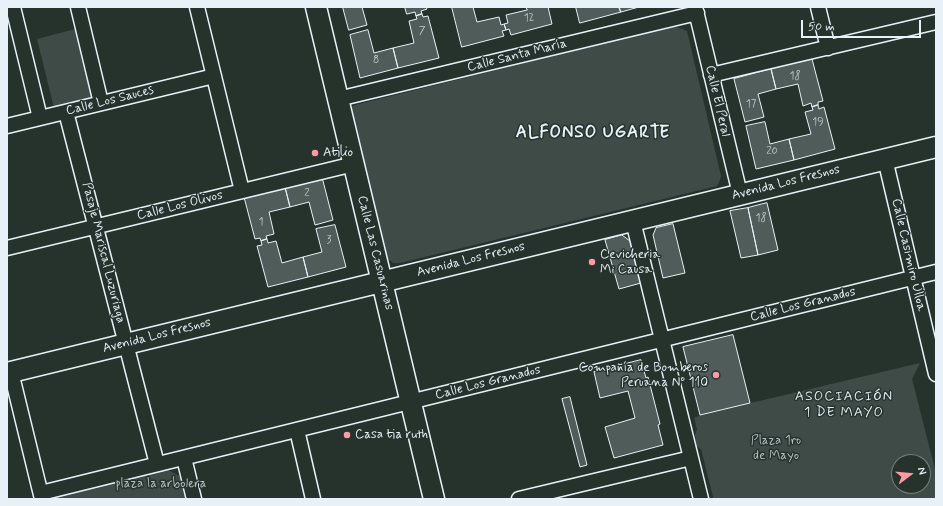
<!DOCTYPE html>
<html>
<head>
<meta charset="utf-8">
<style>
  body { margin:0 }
  #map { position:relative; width:943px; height:506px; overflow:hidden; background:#26332d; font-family:Mynerve,sans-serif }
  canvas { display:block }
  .frame { position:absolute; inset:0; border:8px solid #e8f1f8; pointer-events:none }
  .north { position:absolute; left:891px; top:454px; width:40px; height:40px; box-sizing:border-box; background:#26332d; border:1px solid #747f7e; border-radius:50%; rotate:74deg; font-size:11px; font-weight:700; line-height:16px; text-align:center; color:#e8f1f8 }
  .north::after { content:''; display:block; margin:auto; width:14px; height:18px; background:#ff9aa2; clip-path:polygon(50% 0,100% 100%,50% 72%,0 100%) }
  .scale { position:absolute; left:801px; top:20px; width:120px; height:18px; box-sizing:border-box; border:2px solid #e8f1f8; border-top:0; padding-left:5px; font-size:12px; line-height:14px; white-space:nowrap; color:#e8f1f8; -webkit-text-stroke:3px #26332d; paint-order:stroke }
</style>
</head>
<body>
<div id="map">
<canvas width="943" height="506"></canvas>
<div class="frame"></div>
<div class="north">N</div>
<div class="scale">50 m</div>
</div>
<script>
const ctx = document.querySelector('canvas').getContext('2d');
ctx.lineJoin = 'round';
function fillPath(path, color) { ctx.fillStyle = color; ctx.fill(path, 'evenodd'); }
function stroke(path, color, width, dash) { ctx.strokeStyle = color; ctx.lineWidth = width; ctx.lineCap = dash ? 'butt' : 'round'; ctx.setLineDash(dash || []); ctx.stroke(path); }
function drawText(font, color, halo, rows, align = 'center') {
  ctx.font = font + ' Mynerve,sans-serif'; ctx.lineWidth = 3; ctx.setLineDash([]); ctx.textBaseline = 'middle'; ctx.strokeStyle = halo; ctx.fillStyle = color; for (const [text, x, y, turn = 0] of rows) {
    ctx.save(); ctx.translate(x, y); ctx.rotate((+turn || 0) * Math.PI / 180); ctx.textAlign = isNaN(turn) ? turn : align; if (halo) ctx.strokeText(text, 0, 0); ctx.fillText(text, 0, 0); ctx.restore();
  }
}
fillPath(new Path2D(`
  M674 26 687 31 721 176 720 180 717 186 400 263H393L388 259 348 111 351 107 355 105Z
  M83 27 101 97 54 108 37 39Z
  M920 363 912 379 936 473V499H711L713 497 701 449 696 446 695 435 697 429 694 418 700 415ZM899 462H923V486H899Z
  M164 468 183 478 189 499H57L56 493Z`), '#3e4b47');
const building = new Path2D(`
  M343 7H362L367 25 349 30Z
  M405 7H426L427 9 421 11 422 14 416 16 415 12 407 14Z
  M452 7H473L477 22 499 17 501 25 504 24 506 30 502 31 504 36 462 47Z
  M526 7H548L552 24 511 35 509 29 506 30 504 24 508 23 506 15 527 10Z
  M576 7H619L621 12 580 23Z
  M619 7H639L621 12Z
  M422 14 423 17 428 16 439 58 398 68 393 48 414 43 409 21 417 19 416 16Z
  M368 30 374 53 393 48 398 68 360 78 350 35Z
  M812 59 823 101 818 102V105L812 107 811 103 803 106 798 84 776 89 771 69Z
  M771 69 776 89 758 94 764 117 745 122 734 79Z
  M818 105 819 109 824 107 835 149 794 160 789 139 811 134 805 112 813 110 812 107Z
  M765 122 770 144 789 139 794 160 756 169 746 126Z
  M322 177 333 220 315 225 309 202 290 207 285 187Z
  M285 187 290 207 269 212 274 234 266 236 267 239 261 241 260 238 255 239 244 197Z
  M767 203 778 250 758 255 748 208Z
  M748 208 758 255 741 258 730 211Z
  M673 224 685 273 663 278 653 235 656 228Z
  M335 225 346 267 308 277 303 257 322 252 316 229Z
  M622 235 630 241 641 283 619 289 605 240Z
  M267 239 268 243 276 241 282 263 303 257 308 277 268 287 257 246 262 245 261 241Z
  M733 335 750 403 700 415 683 347Z
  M641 360 646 378 648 377 660 424 658 425 663 445 614 458 605 427 635 418 628 391 600 398 594 372Z
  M570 397 587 465 580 467 562 399Z`);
fillPath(building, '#505c59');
stroke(building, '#e8f1f8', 1);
const street = new Path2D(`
  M13 7 40 118
  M78 7 101 103
  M197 7 242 191
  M695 7 740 194
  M818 7 828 48
  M711 75 936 22
  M338 99 697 13
  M66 112 157 464
  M7 126 214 76
  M885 159 936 374
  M633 221 701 499
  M7 248 354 164
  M11 372 42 499
  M297 430 313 499
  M184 458 194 499
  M41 493 936 272
  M519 499 691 458`);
const secondary = new Path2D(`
  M316 7 434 499
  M7 373 936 147`);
stroke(street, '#e8f1f8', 17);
stroke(secondary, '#e8f1f8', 23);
stroke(street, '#26332d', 14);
stroke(secondary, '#26332d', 20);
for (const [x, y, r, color] of [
  [315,153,4,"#ff9aa2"],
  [592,262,4,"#ff9aa2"],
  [716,375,4,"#ff9aa2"],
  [347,435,4,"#ff9aa2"]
]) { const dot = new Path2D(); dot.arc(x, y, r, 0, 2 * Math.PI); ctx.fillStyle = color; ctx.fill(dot); stroke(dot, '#26332d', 1.5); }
drawText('11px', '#c2ccd0', null, [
  ["12",529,19],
  ["7",422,32],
  ["8",376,61],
  ["18",795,77],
  ["17",751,105],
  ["19",818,123],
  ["20",772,152],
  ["2",307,194],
  ["18",761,219],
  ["1",261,223],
  ["3",329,241]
]);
drawText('13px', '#e8f1f8', '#26332d', [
  ["Calle Santa María",517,56,-14],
  ["Calle Los Sauces",110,101,-14],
  ["Calle El Peral",717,101,77],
  ["Avenida Los Fresnos",786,183,-14],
  ["Calle Los Olivos",180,206,-14],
  ["Pasaje Mariscal Luzuriaga",103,253,76],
  ["Calle Las Casuarinas",375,253,76],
  ["Calle Casimiro Ulloa",908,255,77],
  ["Avenida Los Fresnos",471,260,-14],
  ["Calle Los Granados",803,305,-14],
  ["Avenida Los Fresnos",157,336,-14],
  ["Calle Los Granados",488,383,-14]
]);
drawText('13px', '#e8f1f8', '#26332d', [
  ["Atilio",323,153],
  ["Cevicheria",600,255],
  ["Mi Causa",600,270],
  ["Compañía de Bomberos",708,368,"right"],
  ["Peruana Nº 110",708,383,"right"],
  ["Casa tia ruth",355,435]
], 'left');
drawText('13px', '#b5bfc3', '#26332d', [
  ["Plaza 1ro",776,441],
  ["de Mayo",776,456],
  ["plaza la arbolera",161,484]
]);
ctx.letterSpacing = '1px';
drawText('14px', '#e8f1f8', '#26332d', [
  ["ASOCIACIÓN",844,397],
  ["1 DE MAYO",844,413]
]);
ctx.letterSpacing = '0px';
ctx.letterSpacing = '1px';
drawText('bold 17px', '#e8f1f8', '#26332d', [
  ["ALFONSO UGARTE",593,133]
]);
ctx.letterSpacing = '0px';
</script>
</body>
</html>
